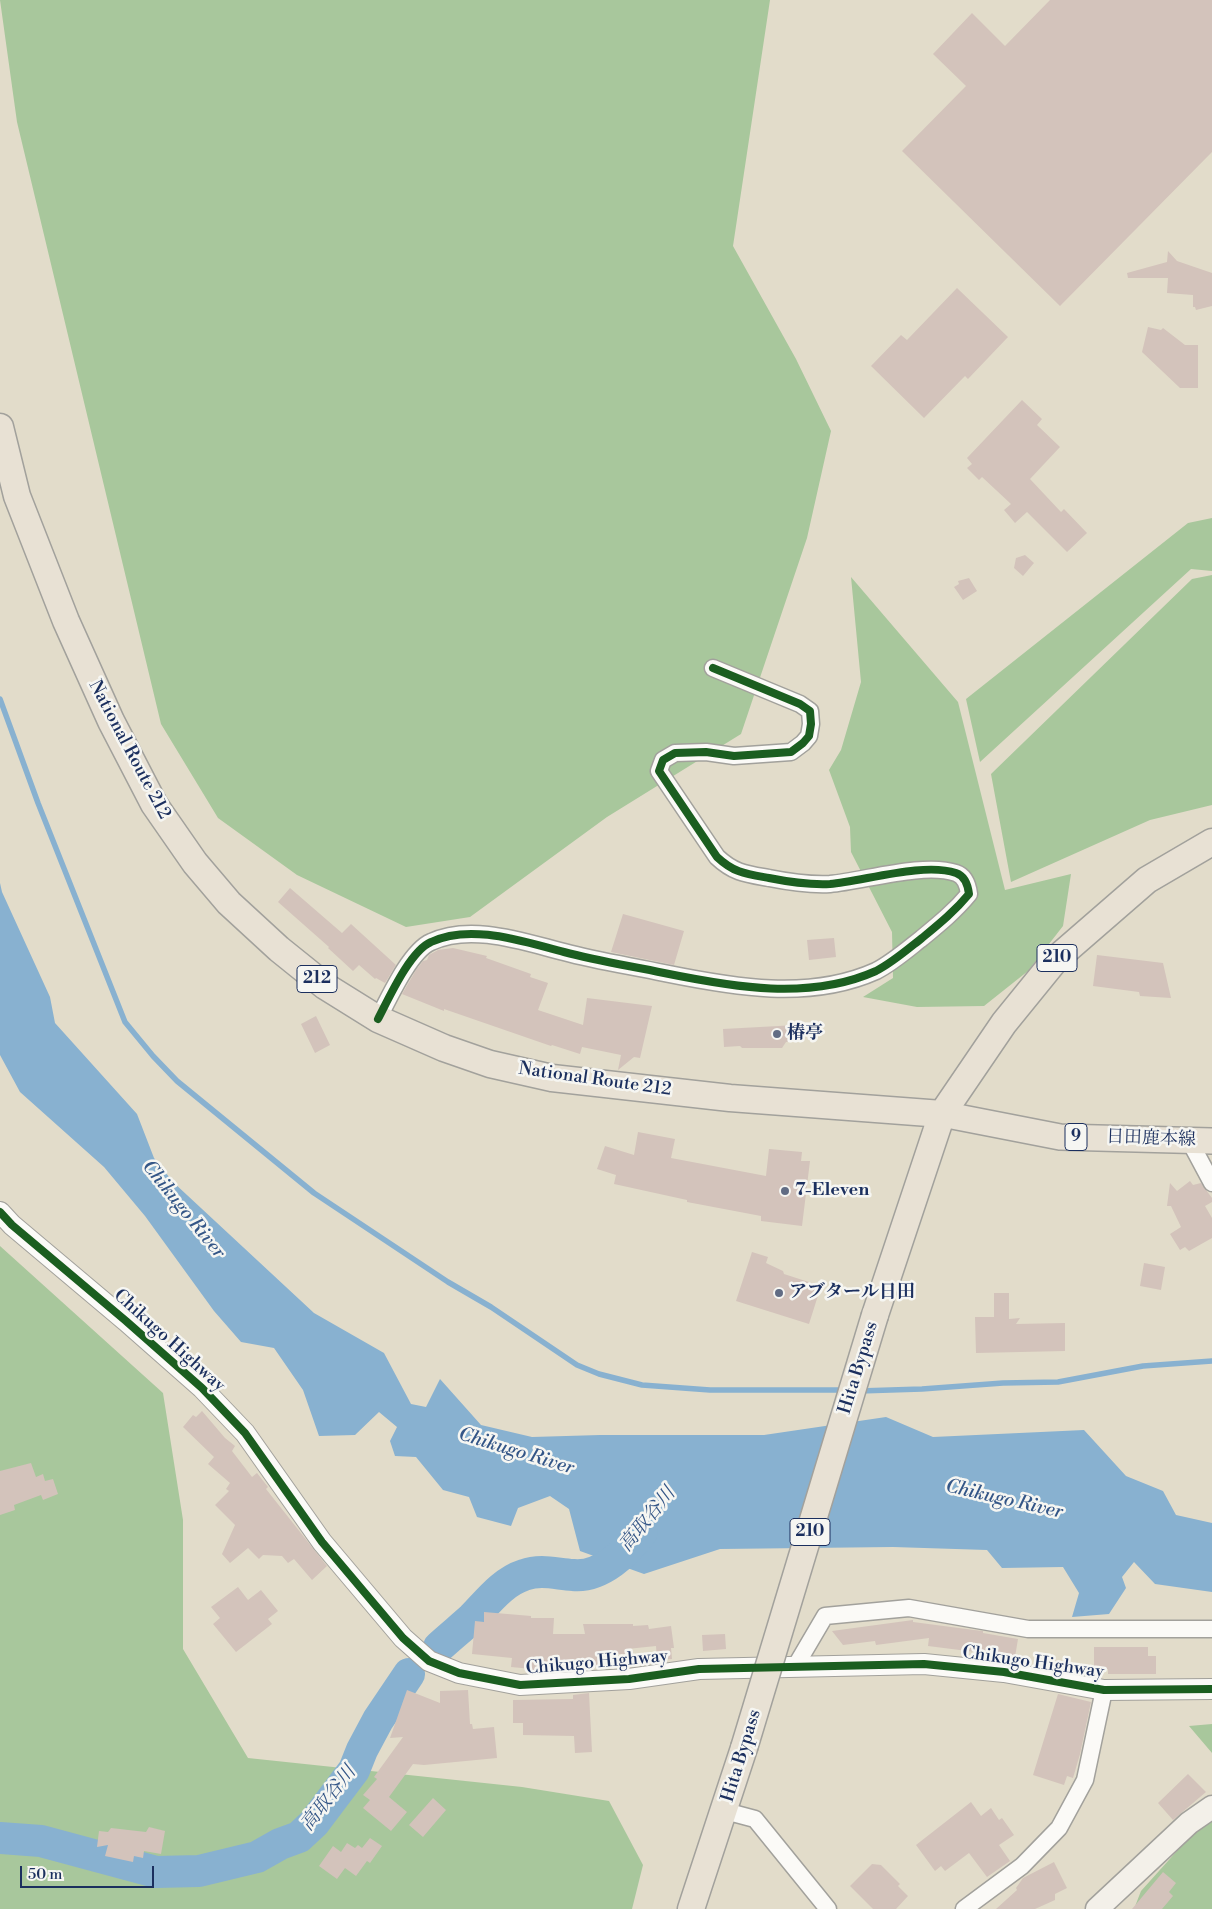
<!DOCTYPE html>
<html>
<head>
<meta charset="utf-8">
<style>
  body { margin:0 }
  #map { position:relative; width:1212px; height:1909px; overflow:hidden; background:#e2dcca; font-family:"Libre Bodoni",serif }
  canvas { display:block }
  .scale { position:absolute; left:20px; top:1866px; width:134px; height:22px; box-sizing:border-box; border:2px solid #1b2f5e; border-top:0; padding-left:6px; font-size:15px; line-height:18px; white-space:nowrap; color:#1b2f5e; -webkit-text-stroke:4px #f6f6f2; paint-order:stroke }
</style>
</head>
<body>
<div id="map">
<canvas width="1212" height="1909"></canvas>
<div class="scale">50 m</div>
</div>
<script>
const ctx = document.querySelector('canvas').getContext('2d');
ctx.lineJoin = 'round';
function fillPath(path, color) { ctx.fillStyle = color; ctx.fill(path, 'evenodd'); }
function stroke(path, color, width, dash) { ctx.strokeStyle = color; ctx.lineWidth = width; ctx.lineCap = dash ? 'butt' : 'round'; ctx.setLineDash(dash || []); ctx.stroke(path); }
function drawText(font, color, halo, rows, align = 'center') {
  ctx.font = font + ' "Libre Bodoni","Noto Serif JP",serif'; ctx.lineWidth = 5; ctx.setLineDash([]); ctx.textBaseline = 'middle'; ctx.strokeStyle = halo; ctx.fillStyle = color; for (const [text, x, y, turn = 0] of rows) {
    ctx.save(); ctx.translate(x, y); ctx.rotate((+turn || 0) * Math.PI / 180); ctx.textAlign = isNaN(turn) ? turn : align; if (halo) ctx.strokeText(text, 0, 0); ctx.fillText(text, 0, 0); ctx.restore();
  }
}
fillPath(new Path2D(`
  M0 0H770L733 246 796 359 831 431 807 538 741 734 607 817 470 917 406 927 297 875 218 818 161 724 17 122Z
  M1212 518V571L1191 569 980 762 966 699 1188 523Z
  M1212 575V805L1150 820 1011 882 991 774 1192 579Z
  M851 577 958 702 1005 890 1071 874 1063 926 1028 971 984 1006 917 1007 863 997 893 978 892 932 851 852 850 827 829 770 841 750 861 682Z
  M0 1246 163 1393 183 1520V1649L248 1758 522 1787 609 1801 643 1865 632 1909H0Z
  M1212 1724V1753L1189 1726Z
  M1212 1812V1909H1134L1141 1891Z`), '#a8c79c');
fillPath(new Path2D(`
  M0 883 2 892 50 997 55 1023 137 1114 154 1158 173 1182 314 1313 384 1353 411 1404 426 1407 440 1379 481 1425 532 1437 600 1435H764L886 1417 933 1437 1084 1430 1126 1476 1163 1491 1176 1515 1212 1523V1592L1155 1584 1134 1562 1122 1577 1126 1588 1109 1614 1072 1617 1079 1593 1063 1567 1002 1568 987 1550 893 1547 720 1549 644 1574 580 1551 569 1509 550 1496 518 1508 511 1526 477 1517 469 1497 443 1490 416 1457 395 1456 390 1441 397 1427 379 1412 355 1435 319 1436 303 1390 274 1348 241 1342 214 1311 145 1216 104 1167 20 1092 0 1055Z`), '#88b1d0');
stroke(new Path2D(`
  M0 699 38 803 125 1022 153 1056 177 1081 314 1193 448 1282 491 1307 577 1365 599 1374 642 1385 710 1390H845
  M859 1391 922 1389 1003 1383 1058 1382 1143 1366 1212 1361`), '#88b1d0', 5.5);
stroke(new Path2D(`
  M439 1647C450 1637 461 1628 471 1619 487 1603 502 1582 524 1575 541 1569 556 1574 573 1575 601 1578 627 1552 642 1532
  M0 1838 41 1841 156 1872 199 1871 257 1857 280 1844 299 1837 314 1823 354 1770 362 1750 378 1720 409 1674`), '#88b1d0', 32);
fillPath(new Path2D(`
  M1050 0H1212V152L1060 306 902 151 966 86 933 54 972 13 1005 46Z
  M1168 251 1177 261 1212 273V306L1196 310 1195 307H1193V295L1167 293 1168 278H1128L1127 273 1167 262Z
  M957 288 1008 337 968 379 965 376 924 418 871 366 901 335 907 340Z
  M1148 327 1161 330 1163 328 1185 345H1198V388H1180L1142 352Z
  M1022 400 1042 419 1037 425 1060 447 1030 479 1061 512 1064 509 1087 533 1067 552 1027 512 1015 523 1004 510 1011 504 982 477 979 480 967 468 972 464 967 458Z
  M1025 555 1034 563 1023 576 1014 568 1016 558Z
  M969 578 977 591 963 600 954 587 959 584 958 581Z
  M290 888 342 933 351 924 396 965 385 983 376 978 375 979 359 965 353 971 328 948 329 947 278 902Z
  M623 914 684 931 674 965 611 952Z
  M834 938 836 957 809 960 807 940Z
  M453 948 487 956 486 958 531 974 530 977 548 983 538 1010 583 1025 587 998 652 1006 640 1058 634 1057 618 1070 621 1055 582 1047 580 1054 552 1045 551 1046 444 1009V1011L402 994 416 970 423 961 427 960 429 955 438 950Z
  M1097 955 1163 963 1171 998 1140 996 1139 992 1093 986Z
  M316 1016 330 1045 315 1053 301 1024Z
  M797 1025 798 1041 786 1042 782 1048H742L740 1046 724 1047 723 1029Z
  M638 1132 675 1139 671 1158 766 1176 769 1149 802 1152 801 1161H810L802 1226 761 1221V1216L687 1202V1200L614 1184 616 1175 597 1169 605 1146 634 1155Z
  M1190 1181 1193 1185 1201 1183 1212 1198V1202L1205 1206 1212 1218V1238L1189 1251 1185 1247 1180 1250 1170 1234 1181 1227 1171 1206H1167L1170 1183 1177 1191Z
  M752 1252 768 1257 766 1263 783 1271 784 1274 821 1286 809 1324 736 1301Z
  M1144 1263 1165 1267 1161 1290 1140 1286Z
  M994 1293H1009V1319L1020 1318 1016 1324 1065 1323V1351L976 1353 975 1317H994Z
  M202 1411 225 1438 235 1446 232 1451 252 1477 257 1473 268 1487 266 1489 327 1566 312 1580 294 1559 288 1563 282 1556 263 1555 259 1559 248 1548 230 1563 222 1554 235 1525 215 1505 229 1491 226 1489 230 1483 208 1464 214 1457 183 1427 193 1415 196 1417Z
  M31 1463 36 1477 43 1474 45 1481 53 1479 58 1494 43 1500 41 1495 14 1505 15 1510 0 1515V1471Z
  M238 1587 248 1600 261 1590 278 1611 268 1619 272 1624 236 1652 213 1624 220 1618 211 1607Z
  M484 1612 531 1616V1618H554L553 1634H585L583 1624H633V1626L648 1625 649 1629 671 1626 674 1648H671L672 1659 657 1660 656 1646 627 1649V1654H612V1662H601V1666L550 1667V1670H532V1669L511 1667 512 1658 472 1654 475 1621 484 1622Z
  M913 1620V1622L974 1630 983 1631V1633L1018 1639 1015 1657 928 1646 929 1638 876 1645 875 1641 843 1645 832 1631Z
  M725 1634 726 1649 703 1651 702 1635Z
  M1094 1647H1148V1656H1156V1674H1108V1669H1094Z
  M407 1690 440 1703V1691L468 1690 470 1724H472L473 1729 494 1727 497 1758 424 1765 413 1764 389 1797 407 1812 391 1831 363 1808 370 1800 363 1795 377 1779 374 1777 403 1737 390 1738Z
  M589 1693 592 1752 575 1753 574 1736 523 1735V1723H513V1700L573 1699V1695Z
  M1058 1694 1091 1702 1080 1754 1073 1778 1067 1776 1064 1785 1033 1775Z
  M1188 1774 1206 1792 1173 1820 1158 1803Z
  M433 1798 446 1810 423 1837 409 1825Z
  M971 1802 981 1816 991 1808 999 1820 1002 1818 1014 1835 999 1845 1010 1861 987 1877 969 1853 945 1871 941 1866 935 1871 916 1845Z
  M149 1827 165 1831 161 1854 144 1851 143 1858 134 1856 133 1862 105 1856 108 1845 97 1847 99 1831 108 1832 111 1828 146 1832Z
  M370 1838 382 1846 370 1863 367 1861 356 1876 345 1868 337 1879 319 1866 333 1846 341 1852 347 1843 355 1848 358 1845 362 1848Z
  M1054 1862 1067 1888 1055 1894V1900L1035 1909H996L1017 1890 1016 1888 1023 1878Z
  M872 1864 881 1865 900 1884 898 1886 908 1896 896 1909H873L850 1886Z
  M1163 1872 1176 1883 1169 1892 1173 1896 1162 1909H1132Z`), '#d3c3bb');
const minor = new Path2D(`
  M378 1019C389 998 410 951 431 942 471 923 524 942 564 952 597 961 631 966 664 973 733 987 809 1001 876 971 892 963 908 949 922 938 939 924 955 911 969 894 968 886 965 876 956 873 924 862 864 881 830 884 809 885 789 882 769 878 746 874 734 873 717 857L659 771 663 760 675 753 706 752 734 756 791 752 803 743 809 736 811 724 810 711 800 704 713 668
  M1189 1140 1212 1183
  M795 1667 825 1616 909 1608 1028 1629H1212
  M725 1811 755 1819 828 1909
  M964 1909 1022 1866 1059 1828 1085 1780 1104 1690`);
const tertiary = new Path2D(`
  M0 1212 12 1225 126 1321 202 1388 245 1433 322 1542 403 1638 429 1661 459 1673 520 1685 629 1679 699 1669 924 1664 1004 1672 1104 1690 1212 1689`);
const secondary = new Path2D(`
  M1097 1909 1189 1823 1212 1807`);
const primary = new Path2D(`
  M942 1114 1060 1137 1212 1141`);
const trunk = new Path2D(`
  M0 427 17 496 66 621 111 721 154 804 195 863 229 903 279 949 325 986 378 1019 444 1048 490 1064 552 1078 730 1098 942 1114
  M875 1315 942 1114 1004 1023 1056 959 1147 880 1212 842
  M691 1909 744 1748`);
stroke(minor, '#a2a19c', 19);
stroke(tertiary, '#a2a19c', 22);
stroke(secondary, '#a2a19c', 25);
stroke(primary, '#a2a19c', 28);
stroke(trunk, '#a2a19c', 29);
stroke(minor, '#fbfaf7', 16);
stroke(tertiary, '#fbfaf7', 20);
stroke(secondary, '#f3f0e9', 22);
stroke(primary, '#e8e1d4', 25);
stroke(trunk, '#e8e1d4', 26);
const trunkBridge = new Path2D(`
  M744 1748 875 1315`);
stroke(trunkBridge, '#a2a19c', 29, []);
stroke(trunkBridge, '#e8e1d4', 26);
stroke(new Path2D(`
  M378 1019C389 998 410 951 431 942 471 923 524 942 564 952 597 961 631 966 664 973 733 987 809 1001 876 971 892 963 908 949 922 938 939 924 955 911 969 894 968 886 965 876 956 873 924 862 864 881 830 884 809 885 789 882 769 878 746 874 734 873 717 857L659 771 663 760 675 753 706 752 734 756 791 752 803 743 809 736 811 724 810 711 800 704 713 668
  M0 1212 12 1225 126 1321 202 1388 245 1433 322 1542 403 1638 429 1661 459 1673 520 1685 629 1679 699 1669 924 1664 1004 1672 1104 1690 1212 1689`), '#1b5e20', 8);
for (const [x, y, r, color] of [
  [777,1034,5,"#616c84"],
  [785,1191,5,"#616c84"],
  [779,1293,5,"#616c84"]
]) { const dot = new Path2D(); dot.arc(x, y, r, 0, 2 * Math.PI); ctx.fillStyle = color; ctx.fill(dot); stroke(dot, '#f6f6f2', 2); }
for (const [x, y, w] of [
  [1057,958,40],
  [317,979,40],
  [1076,1137,22],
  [810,1532,40]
]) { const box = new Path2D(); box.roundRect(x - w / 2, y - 13.5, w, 27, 4); ctx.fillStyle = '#f6f6f2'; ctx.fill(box); stroke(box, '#1b2f5e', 1); }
drawText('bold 16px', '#1b2f5e', null, [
  ["210",1057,958],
  ["212",317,979],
  ["9",1076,1137],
  ["210",810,1532]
]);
drawText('18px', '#1b2f5e', '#f6f6f2', [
  ["National Route 212",129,750,62],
  ["National Route 212",595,1080,8],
  ["日田鹿本線",1151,1139,2],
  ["Chikugo Highway",169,1341,42],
  ["Hita Bypass",859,1368,-73],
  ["Chikugo Highway",597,1663,-5],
  ["Chikugo Highway",1033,1663,8],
  ["Hita Bypass",742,1756,-73]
]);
drawText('bold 18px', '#1b2f5e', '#f6f6f2', [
  ["椿亭",787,1034],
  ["7-Eleven",795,1191],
  ["アブタール日田",789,1293]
], 'left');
drawText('italic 19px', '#345687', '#f6f6f2', [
  ["Chikugo River",183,1210,51],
  ["Chikugo River",516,1452,17],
  ["Chikugo River",1004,1500,13],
  ["高取谷川",648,1520,-51],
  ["高取谷川",329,1799,-52]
]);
</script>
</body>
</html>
